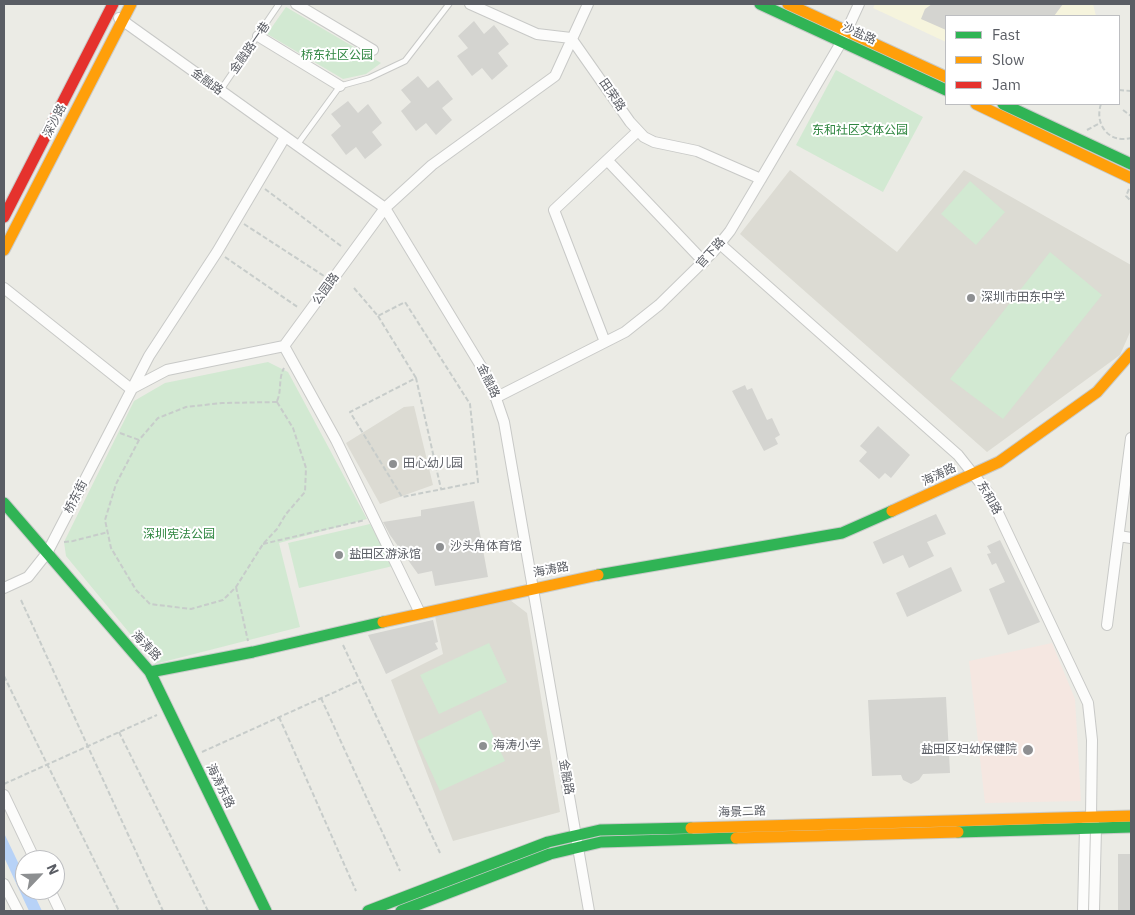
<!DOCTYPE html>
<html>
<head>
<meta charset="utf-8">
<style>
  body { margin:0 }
  #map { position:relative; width:1135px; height:915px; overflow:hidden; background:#ebebe5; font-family:"IBM Plex Sans",sans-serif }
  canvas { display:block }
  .frame { position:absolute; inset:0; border:5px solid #5a5d64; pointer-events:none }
  .legend { position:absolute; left:945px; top:15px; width:175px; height:90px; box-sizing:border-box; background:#fff; border:1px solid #bdbec1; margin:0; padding:6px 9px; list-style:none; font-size:15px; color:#5a5d64 }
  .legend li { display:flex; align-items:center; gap:10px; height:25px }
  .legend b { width:25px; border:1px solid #bdbec1 }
  .north { position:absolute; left:15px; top:850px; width:50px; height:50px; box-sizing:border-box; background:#fff; border:1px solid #bdbec1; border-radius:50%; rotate:66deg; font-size:14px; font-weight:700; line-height:20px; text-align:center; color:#5a5d64 }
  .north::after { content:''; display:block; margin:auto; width:18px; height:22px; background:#8d8f91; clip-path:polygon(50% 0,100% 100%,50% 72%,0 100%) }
</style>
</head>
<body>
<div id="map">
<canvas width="1135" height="915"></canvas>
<div class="frame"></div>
<ul class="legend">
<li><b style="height:6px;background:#30b455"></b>Fast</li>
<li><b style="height:6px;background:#ff9f0a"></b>Slow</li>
<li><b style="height:6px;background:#e5322d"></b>Jam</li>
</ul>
<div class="north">N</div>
</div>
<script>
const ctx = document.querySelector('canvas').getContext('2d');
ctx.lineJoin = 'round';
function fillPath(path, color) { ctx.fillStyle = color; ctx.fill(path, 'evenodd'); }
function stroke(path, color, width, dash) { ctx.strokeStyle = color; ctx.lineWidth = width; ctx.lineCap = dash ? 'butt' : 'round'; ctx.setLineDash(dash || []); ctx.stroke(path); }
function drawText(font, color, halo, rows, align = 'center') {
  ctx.font = font + ' "IBM Plex Sans","Noto Sans SC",sans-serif'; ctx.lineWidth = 4; ctx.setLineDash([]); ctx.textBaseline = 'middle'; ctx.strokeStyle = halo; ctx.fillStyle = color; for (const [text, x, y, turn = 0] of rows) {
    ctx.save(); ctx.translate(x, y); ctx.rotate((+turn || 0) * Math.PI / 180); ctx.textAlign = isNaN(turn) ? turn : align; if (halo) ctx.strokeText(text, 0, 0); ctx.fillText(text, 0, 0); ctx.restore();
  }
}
fillPath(new Path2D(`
  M875 4H1093L1096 16H946V42L873 8Z`), '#f6f4dd');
fillPath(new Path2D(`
  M790 170 897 252 964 170 1131 265V330L1120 355 987 452 740 234Z
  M414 406 433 485 380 504 346 443 404 407Z
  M510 600 527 613 560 812 453 841 391 680 443 654 435 616Z`), '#dcdbd3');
fillPath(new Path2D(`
  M1052 643 1075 699 1081 801 985 803 969 661Z`), '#f5e7e1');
fillPath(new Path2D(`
  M286 7 381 63 366 74 343 79 267 34Z
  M836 70 923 117 883 192 796 145Z
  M970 181 1005 212 976 245 941 214Z
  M1050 252 1102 295 1003 419 950 379Z
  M268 362 288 372 367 519 279 543 300 627 155 664 66 556 64 542 134 401 165 383Z
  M370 524 393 566 299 588 288 543Z
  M489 643 507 682 439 714 420 675Z
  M481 710 505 761 440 791 417 741Z`), '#d2e9d2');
fillPath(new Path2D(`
  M4 833 25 877V890H32L42 911H29L4 857Z`), '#b7d2f7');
fillPath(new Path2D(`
  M932 4H1063L1054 16H946V30L921 19 925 9Z
  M474 21 484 34 494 25 509 44 498 53 508 66 492 80 482 68 472 76 457 56 468 48 458 36Z
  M418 76 428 88 438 80 453 99 442 108 452 120 436 135 426 123 416 131 401 111 411 102 401 90Z
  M348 101 358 113 368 104 382 123 372 132 382 145 365 159 356 147 346 155 331 135 341 126 331 114Z
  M745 385 747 390 752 388 767 420 772 418 780 435 775 438 778 444 764 451 732 391Z
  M878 426 910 455 891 478 885 473 879 479 859 461 867 452 860 446Z
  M474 501 488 577 435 586 432 571 418 574 390 535 383 522 421 516V510Z
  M936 514 946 534 927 542 934 556 909 568 903 555 883 564 873 542Z
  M1000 540 1040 622 1008 635 989 589 1005 582 996 563 992 565 987 554 991 553 987 546Z
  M951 567 962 591 907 617 896 593Z
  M433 620 438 642 435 643 438 649 386 674 368 635Z
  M946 697 950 773 923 774 919 780 911 784 903 780 901 775 872 776 868 700Z
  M1118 854H1131V911H1118Z`), '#d4d4d0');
const lane = new Path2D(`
  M220 91 279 4
  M297 145 340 86 369 78 405 61 449 4`);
const street = new Path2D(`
  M296 4 373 50
  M470 4 537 34 571 38 630 122 644 137 654 142 697 151 761 179
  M119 18 385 208 490 381 504 422 589 911
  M258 36 340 86
  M607 160 704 262
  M720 244 958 455 989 494 1088 703 1092 740 1091 817 1096 828 1094 911
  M4 288 131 389 167 370 284 346 385 208 432 165 555 76 588 4
  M605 342 554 210 638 131
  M284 346 336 440 420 613
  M497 397 625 332 659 305 714 251 730 231 768 167 842 41 859 4
  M1119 536 1131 538
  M4 588 28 577 47 553 149 356 217 252 285 137
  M1107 625 1131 438
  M4 795 35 860
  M4 884 18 911
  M50 890 60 911
  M1083 911 1085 828 1087 824`);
const fast = new Path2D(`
  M760 4 946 90
  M1003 104 1131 164
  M4 503 150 672 253 652 383 622
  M598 575 842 533 892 511
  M150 672 266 911
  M958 832 1131 827
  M368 911 548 842 600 830 691 828
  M401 911 550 854 601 842 736 838`);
const slow = new Path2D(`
  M788 4 946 77
  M976 104 1131 178
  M4 250 131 4
  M892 511 999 462 1097 392 1131 353
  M383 622 598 575
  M691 828 1131 816
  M736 838 958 832`);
const jam = new Path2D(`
  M4 217 113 4`);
stroke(lane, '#c8c9c7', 7);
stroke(street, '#c8c9c7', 12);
stroke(fast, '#c8cac9', 13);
stroke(slow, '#c8cac9', 13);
stroke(jam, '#c8cac9', 13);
stroke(new Path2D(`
  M1119 90 1131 91
  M1101 104C1094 124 1109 144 1131 138
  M1123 110 1131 116
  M1087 130 1100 123
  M265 189 341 246
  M1129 189 1126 196 1131 201
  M244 224 324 276
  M225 257 299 308
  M354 288 378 316 405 302 470 404 478 482 402 497 350 412 416 378 441 489
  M378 316 416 378
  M277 401C282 390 278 379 284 368
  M277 402 293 428 306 468 305 492 286 514 277 529 263 544 236 587 223 600 191 609 150 604 136 590 111 548 105 520 116 484 139 440 158 418 186 407 222 403Z
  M120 433 139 440
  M64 542 73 541 108 532
  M263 544 365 520
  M236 587 248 641
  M21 600 163 911
  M343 645 440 853
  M4 676 119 911
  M321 698 400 871
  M279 717 356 891
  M119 732 208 911
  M202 752 357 682
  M4 784 157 715`), '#c7ccca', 2, [5, 2.5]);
stroke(lane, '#fcfcfb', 5);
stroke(street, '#fcfcfb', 10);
stroke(fast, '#30b455', 11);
stroke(slow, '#ff9f0a', 11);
stroke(jam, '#e5322d', 11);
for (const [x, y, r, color] of [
  [971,298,5,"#8d8f91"],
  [393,464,5,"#8d8f91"],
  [440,547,5,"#8d8f91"],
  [339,555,5,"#8d8f91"],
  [483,746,5,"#8d8f91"],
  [1028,750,6,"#8d8f91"]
]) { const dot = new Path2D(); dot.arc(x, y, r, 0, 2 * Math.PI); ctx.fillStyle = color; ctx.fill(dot); stroke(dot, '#fff', 2); }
drawText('12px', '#5a5d64', '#fff', [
  ["沙盐路",859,34,24],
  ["金融路一巷",250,48,-55],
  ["金融路",207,82,36],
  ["田荣路",612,95,56],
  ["深沙路",55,121,-63],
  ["官下路",711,253,-48],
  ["公园路",326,289,-54],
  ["金融路",488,381,64],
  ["海涛路",939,475,-25],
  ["桥东街",76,497,-63],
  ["东和路",989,498,60],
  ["海涛路",551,570,-11],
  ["海涛路",146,646,46],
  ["金融路",566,777,80],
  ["海涛东路",220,786,64],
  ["海景二路",742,812,-2]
]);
drawText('12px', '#2f8640', '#fff', [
  ["桥东社区公园",337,56],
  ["东和社区文体公园",860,131],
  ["深圳宪法公园",179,535]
]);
drawText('12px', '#5a5d64', '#fff', [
  ["深圳市田东中学",981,298],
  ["田心幼儿园",403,464],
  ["沙头角体育馆",450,547],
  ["盐田区游泳馆",349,555],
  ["海涛小学",493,746],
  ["盐田区妇幼保健院",1017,750,"right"]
], 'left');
</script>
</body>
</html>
